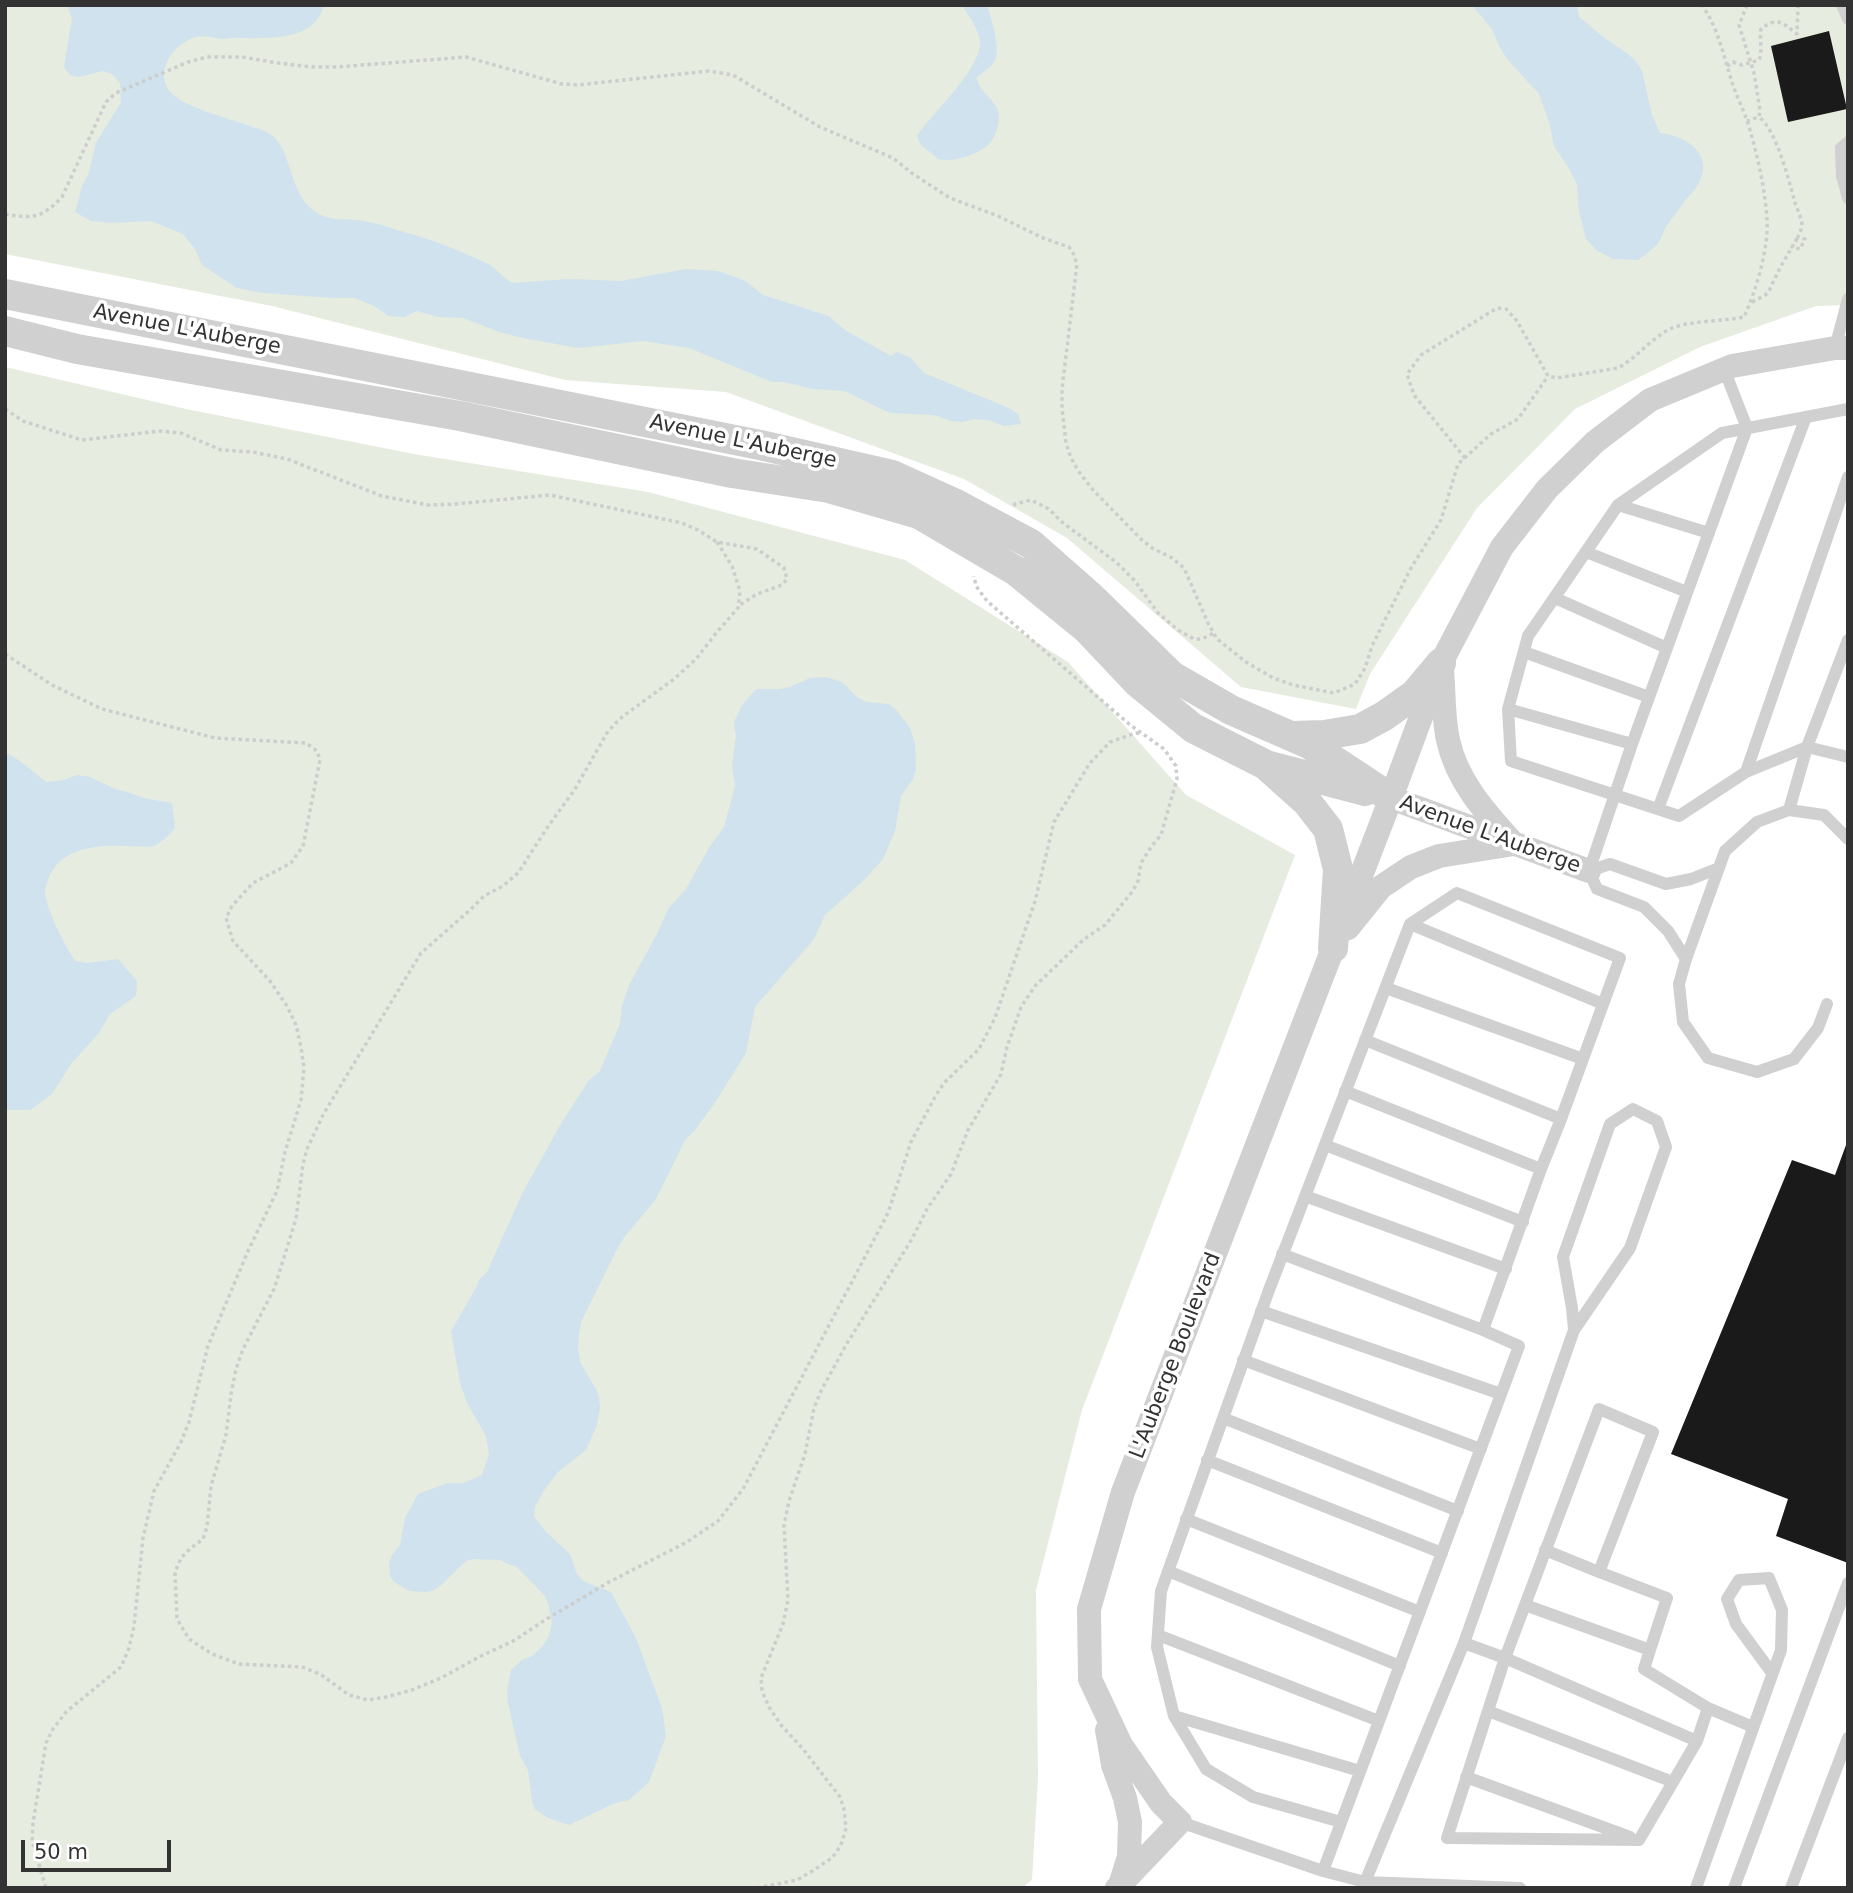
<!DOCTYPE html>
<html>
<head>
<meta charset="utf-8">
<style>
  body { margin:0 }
  #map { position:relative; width:1853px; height:1893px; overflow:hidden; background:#fff; font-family:"DejaVu Sans",sans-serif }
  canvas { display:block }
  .frame { position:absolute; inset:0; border:7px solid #333; pointer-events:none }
  .scale { position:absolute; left:21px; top:1840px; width:150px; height:32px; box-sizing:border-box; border:4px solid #333; border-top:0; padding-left:9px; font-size:21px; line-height:24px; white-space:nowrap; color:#333; -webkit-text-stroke:5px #fff; paint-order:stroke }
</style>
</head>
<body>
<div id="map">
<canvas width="1853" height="1893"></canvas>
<div class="frame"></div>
<div class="scale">50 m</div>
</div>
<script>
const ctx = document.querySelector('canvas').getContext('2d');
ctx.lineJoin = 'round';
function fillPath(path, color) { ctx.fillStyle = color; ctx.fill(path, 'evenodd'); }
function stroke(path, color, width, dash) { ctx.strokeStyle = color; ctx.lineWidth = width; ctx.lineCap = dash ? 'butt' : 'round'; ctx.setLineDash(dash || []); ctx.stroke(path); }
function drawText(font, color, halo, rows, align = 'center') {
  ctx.font = font + ' "DejaVu Sans",sans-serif'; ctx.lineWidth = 7; ctx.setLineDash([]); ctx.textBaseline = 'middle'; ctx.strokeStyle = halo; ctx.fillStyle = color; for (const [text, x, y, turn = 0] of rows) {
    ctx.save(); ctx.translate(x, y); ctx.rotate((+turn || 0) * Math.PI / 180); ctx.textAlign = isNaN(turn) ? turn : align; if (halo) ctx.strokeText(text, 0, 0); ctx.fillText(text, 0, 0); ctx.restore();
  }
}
fillPath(new Path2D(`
  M5 5H1848V305L1816 306 1700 347 1575 409 1477 508 1370 674 1356 709 1241 687 1067 538 964 479 726 392 565 380 272 306 5 254Z
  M5 367 186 409 414 454 648 492 905 560 1068 662 1186 795 1295 855 1082 1410 1036 1590 1038 1778 1032 1880 1022 1888H5Z`), '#e6ecdf');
fillPath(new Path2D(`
  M67 5H324C315 42 267 38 238 38 232 37 228 39 222 39 213 38 205 35 196 37 171 44 150 77 176 97 194 110 228 118 250 126 256 128 264 130 270 134 292 148 288 191 313 210 328 222 346 218 363 221 377 223 391 228 404 232 431 239 464 252 488 264 498 269 503 279 513 283L569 279 621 281 685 269 718 271 744 280 763 295 829 316 845 330 891 356 897 352 911 358 924 373 1009 408 1018 414 1021 424 1004 426 988 420 974 419 963 422 951 421 934 415 890 413 844 391 813 389 784 382H772L689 348 643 341 578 348 523 338 499 332 464 318 438 317 417 311 405 317 388 316 376 307 355 298H333L263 293 237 288 202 265 195 249 183 234 151 221 111 223 91 221 75 212 82 186 88 175 96 143 121 102 120 83 112 74 103 71 78 77 70 75 64 67 72 18Z
  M962 5H987C991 18 1002 50 994 62 990 68 982 73 977 77 979 95 1000 100 999 119 998 126 995 138 989 144 980 154 952 163 938 159 935 157 933 154 930 152 923 147 919 144 917 136 932 113 983 68 980 40 978 28 968 15 962 5Z
  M1472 5H1577L1579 17C1587 23 1594 30 1602 36 1616 47 1634 54 1642 71L1652 115 1660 133C1682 135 1712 151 1701 178 1697 189 1689 195 1682 205 1677 212 1671 219 1666 227 1663 232 1662 237 1659 242 1654 249 1645 254 1638 260L1613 259 1596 250 1586 239 1579 212 1577 184 1568 167 1554 146 1550 125 1539 94 1508 60 1499 46 1492 29Z
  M826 677 842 682 858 698 867 702 889 704 897 711 910 728 915 743 916 770 913 779 901 796 895 831 883 859 864 880 825 915 814 939 755 1007 746 1053 716 1101 695 1130 685 1140 656 1199 625 1236 616 1251 581 1322 579 1334 578 1347 580 1362 596 1389 599 1397 600 1408 597 1425 586 1450 558 1472 544 1490 535 1507 534 1516 546 1532 570 1554 577 1574 583 1581 611 1592 636 1638 662 1708 666 1736 649 1782 629 1800 615 1803 569 1825 548 1818 535 1809 532 1802 528 1770 520 1756 508 1703 507 1691 511 1670 522 1660 532 1656 542 1647 549 1636 552 1622 548 1603 544 1595 517 1567 508 1564 500 1560 473 1559 466 1561 440 1586 432 1591 426 1592 410 1591 394 1582 390 1576 389 1564 392 1555 400 1545 405 1518 418 1494 448 1483H463L482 1475 489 1454 486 1436 467 1403 460 1383 451 1331 476 1288 479 1280 487 1272 523 1192 562 1122 589 1080 600 1071 620 1024 622 1006 629 985 657 934 668 909 686 889 710 846 724 827 735 786 732 766 736 736 734 722 742 705 756 689H781L792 686 810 678Z
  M5 753C20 758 33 773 47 782L64 780 77 775 90 777 115 789 130 793 144 798 172 803 175 828C169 835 162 842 154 846 147 848 115 845 105 846 79 848 57 855 48 880 47 884 45 887 45 890 44 906 66 947 75 961L87 963 118 959 137 981 136 996 110 1014 99 1033 71 1064 52 1094 30 1110H7L5 1112Z`), '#cfe2ee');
fillPath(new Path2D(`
  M1829 31 1847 109 1788 122 1771 46Z
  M1846 1145H1848V1563L1776 1536 1788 1499 1671 1454 1792 1160 1835 1175Z`), '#1a1a1a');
stroke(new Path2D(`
  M1747 5 1739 25 1754 73 1760 110 1759 117 1747 121
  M1727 66 1733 62 1742 65 1759 60C1763 51 1759 38 1761 29 1777 16 1783 23 1797 34L1798 5
  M5 214C33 219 42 218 62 197L106 102 116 93 188 62 207 57H242L278 63 312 67H336L466 57 562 84 577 85 709 71 733 75 820 127 893 158 913 174 950 198 998 216 1043 238 1069 247 1073 253 1077 264 1062 389V408L1066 443 1071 458 1079 472 1093 490 1142 540 1152 548 1172 558 1184 568 1208 623 1217 639 1246 662 1273 678 1293 685 1334 693 1355 684 1365 668 1372 646 1411 568 1441 520 1458 464 1491 434 1518 419 1548 376
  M1752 302 1762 297 1768 293 1781 266 1798 237 1792 247 1800 249 1805 239 1798 237C1800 232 1801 231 1802 226 1802 217 1796 208 1794 199 1788 177 1776 130 1759 117
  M5 409 23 421 82 440 160 431 181 433 221 450 253 452 287 459 382 496 428 505 455 504 550 495 682 523 698 530 717 542 757 549 784 568 787 579 782 585 757 594 740 605
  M1465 458 1414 395 1407 374 1421 355 1497 308 1506 309 1517 321 1548 376 1557 378 1618 368C1638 357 1652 337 1672 328 1689 321 1725 321 1744 317 1756 291 1769 248 1767 219 1765 189 1758 158 1750 130 1745 112 1736 96 1731 79 1723 54 1718 28 1702 5
  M1014 506 1015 504 1031 500 1049 509 1063 523 1116 562 1135 581 1158 613 1178 630 1194 639H1202L1214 633
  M717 542 732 566 740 591 738 608 717 632 696 659 674 679 622 717 608 731 575 789 547 828 518 873 503 886 484 896 470 910 421 953 324 1113 307 1149 303 1164 296 1219 274 1289 243 1349 236 1369 231 1394 226 1435 211 1486 207 1527 203 1539 191 1548 181 1558 175 1572 177 1619 189 1639 212 1654 239 1664 302 1667 320 1674 349 1695 368 1700 386 1697 412 1690 441 1678 479 1657 515 1640 545 1620 609 1582 687 1542 718 1521 743 1489 888 1213 911 1142 936 1095 944 1083 979 1049 995 1018 1035 901 1054 822 1090 763 1110 742 1136 733 1142 734
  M5 654 52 685 102 709 215 738 306 743 317 751 320 760 303 846 291 863 253 883 232 906 226 918 233 941 270 981 287 1006 296 1025 301 1047 304 1068 301 1100 285 1152 277 1191 248 1251 208 1346 189 1422 181 1442 154 1491 143 1538 134 1626 129 1648 121 1667 66 1712 53 1729 46 1743 33 1823 32 1841 46 1888
  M757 1888 797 1880 814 1870 833 1857 841 1845 846 1828 844 1809 840 1797 803 1749 781 1725 769 1707 762 1691 761 1678 783 1624 788 1600 784 1525 789 1501 805 1454 814 1408 821 1391 846 1345 912 1239 927 1209 951 1174 968 1130 1001 1074 1007 1047 1021 1007 1035 986 1083 940 1105 925 1132 892 1138 881 1141 863 1151 847 1161 835 1177 779 1176 766 1164 749 1129 724 987 601 976 586 974 576`), '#cdcdcd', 3.5, [3.5, 3.5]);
stroke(new Path2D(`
  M1842 5 1848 19
  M1848 142 1841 148 1842 176 1848 198
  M1835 348 1848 299
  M1848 409 1722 433 1618 505 1528 636 1508 709 1511 761 1679 816 1746 772 1807 747 1848 757
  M1618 505 1709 533
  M1586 552 1687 592
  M1555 598 1667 648
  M1524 652 1649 697
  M1508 709 1632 744 1589 871 1597 889 1644 907 1668 931 1686 959
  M1632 744 1747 428 1724 369
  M1746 772 1848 477
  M1658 809 1806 417
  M1789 810 1807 747 1848 640
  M1589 871 1610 864 1666 884 1691 879 1719 868
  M1410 924 1603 1004
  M1386 988 1583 1059
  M1827 1004 1818 1028 1794 1059 1757 1072 1708 1058 1683 1022 1679 984 1686 959 1725 851 1757 822 1789 810 1824 815 1848 839
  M1365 1040 1561 1119
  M1345 1091 1541 1169
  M1325 1145 1523 1222
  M1305 1196 1506 1269
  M1282 1254 1483 1330
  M1261 1311 1501 1394
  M1243 1360 1481 1449
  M1223 1418 1458 1511
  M1207 1460 1442 1553
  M1186 1519 1420 1612
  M1168 1571 1400 1666
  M1599 1572 1667 1598 1650 1650
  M1525 1605 1599 1409 1653 1432 1599 1572 1545 1550
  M1158 1635 1379 1721
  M1464 1643 1505 1658 1697 1741 1708 1708 1753 1727
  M1488 1711 1673 1782
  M1174 1716 1360 1771
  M1697 1741 1639 1840 1447 1838 1505 1658 1525 1605 1650 1650 1644 1669 1708 1708
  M1466 1777 1630 1837
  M1180 1822 1323 1871 1365 1882 1520 1888
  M1323 1871C1388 1696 1453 1521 1519 1346L1483 1330 1541 1169 1561 1119 1620 958 1457 893 1410 924 1269 1290 1161 1591 1157 1647 1174 1716 1206 1769 1253 1797 1341 1822
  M1365 1882 1464 1643 1574 1330 1630 1248 1666 1147 1657 1121 1633 1109 1610 1124 1563 1257 1572 1308 1574 1330
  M1696 1888 1781 1650 1782 1610 1769 1578 1739 1580 1727 1599 1736 1624 1772 1673
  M1734 1888 1848 1583
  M1791 1888 1848 1738`), '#d0d0d0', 12);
stroke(new Path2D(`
  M1391 798 1589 871
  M1348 928 1381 887 1411 867 1439 856 1514 844C1486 813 1457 782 1448 740 1443 717 1444 692 1442 669
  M1107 1730 1113 1765 1125 1798 1130 1822 1129 1857 1121 1882
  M1117 1888 1180 1822 1161 1803 1121 1745 1090 1679 1089 1609 1123 1492 1391 798 1441 663 1502 547 1547 489 1595 442 1650 400 1732 366 1835 348H1848`), '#d0d0d0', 24);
stroke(new Path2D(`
  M5 294 760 445 892 475 956 504 1031 544 1091 597 1172 676 1231 710 1309 744 1391 798
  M5 331 77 349 460 416 732 473 829 488 919 514 1016 571 1086 628 1138 683 1193 728 1266 765 1365 791
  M1292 736 1324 735 1360 729 1384 716 1415 694 1441 663
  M1269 768 1307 802 1328 829 1338 869 1333 948`), '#d0d0d0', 30);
drawText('21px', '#333', '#fff', [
  ["Avenue L'Auberge",187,330,11],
  ["Avenue L'Auberge",743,442,12],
  ["Avenue L'Auberge",1490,835,20],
  ["L'Auberge Boulevard",1176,1356,-69]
]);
</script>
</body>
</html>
